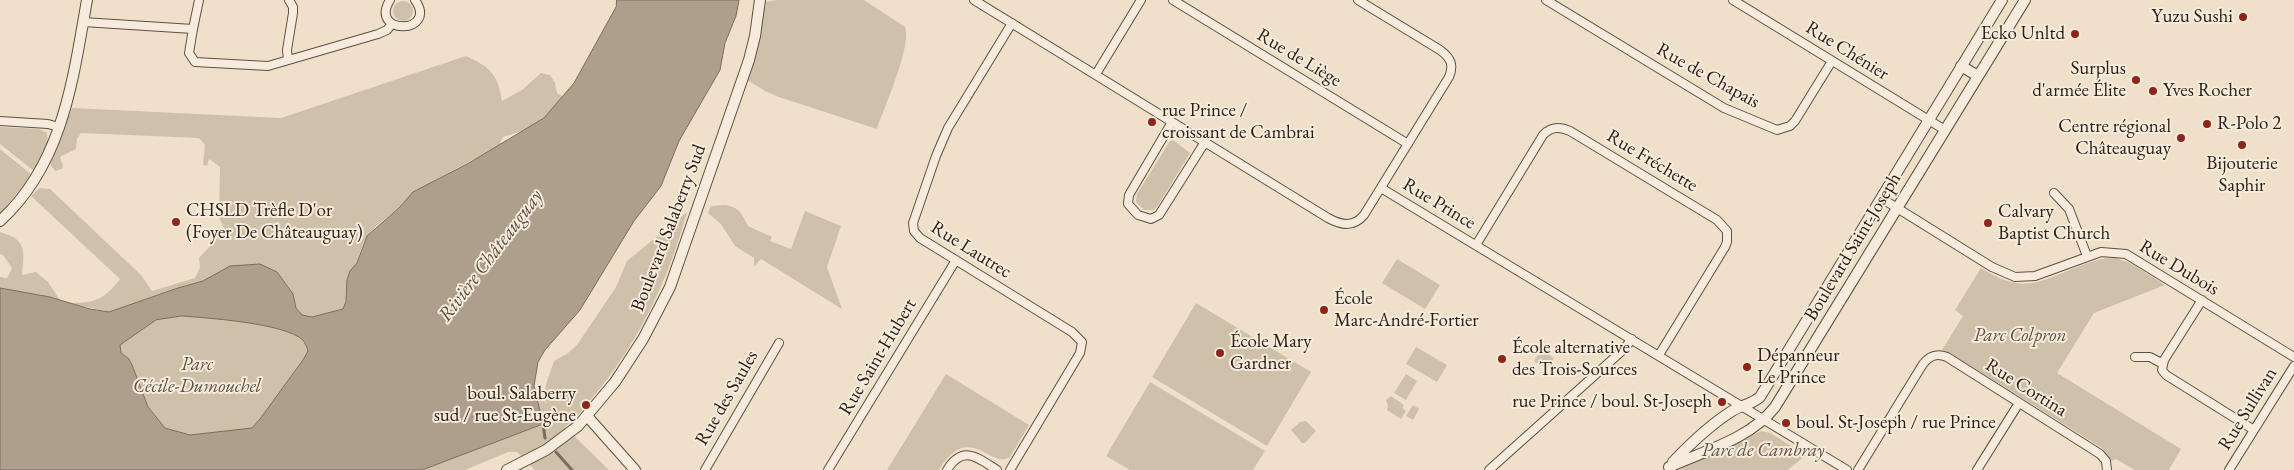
<!DOCTYPE html>
<html>
<head>
<meta charset="utf-8">
<style>
  body { margin:0 }
  canvas { display:block; background:#f1e0c9 }
</style>
</head>
<body>
<canvas width="2294" height="470"></canvas>
<script>
const ctx = document.querySelector('canvas').getContext('2d');
ctx.lineJoin = 'round';
function fillPath(path, color) { ctx.fillStyle = color; ctx.fill(path, 'evenodd'); }
function stroke(path, color, width, dash) { ctx.strokeStyle = color; ctx.lineWidth = width; ctx.lineCap = dash ? 'butt' : 'round'; ctx.setLineDash(dash || []); ctx.stroke(path); }
function drawText(font, color, halo, rows, align = 'center') {
  ctx.font = font + ' "EB Garamond",serif'; ctx.lineWidth = 4; ctx.setLineDash([]); ctx.textBaseline = 'middle'; ctx.strokeStyle = halo; ctx.fillStyle = color; for (const [text, x, y, turn = 0] of rows) {
    ctx.save(); ctx.translate(x, y); ctx.rotate((+turn || 0) * Math.PI / 180); ctx.textAlign = isNaN(turn) ? turn : align; if (halo) ctx.strokeText(text, 0, 0); ctx.fillText(text, 0, 0); ctx.restore();
  }
}
fillPath(new Path2D(`
  M777 0H864L905 27C912 46 884 108 877 129L779 97 765 91 747 80 760 38 765 2Z
  M393 11a10 10 0 1 1 20 0a10 10 0 1 1-20 0Z
  M466 56C490 67 498 74 502 101L522 90 541 73 550 75 555 83 557 93 563 97 544 118 525 130 503 137 500 143H504L413 192 400 207 375 227 363 243 357 263 350 271 346 302 343 309 312 317 302 315 296 308 293 294 277 272 230 266 203 281 178 288 109 312 69 303C95 303 104 300 120 279L31 196 39 188 50 189 141 275 152 291 195 278 200 267 199 258 225 230 219 218 220 167 209 159 207 166 203 165 205 145 199 138 81 133 77 139 76 149 60 157 63 166 62 169 55 171 50 164 72 108 281 118Z
  M0 127 39 129 47 133 48 142 34 171 0 144Z
  M1173 140 1190 153 1157 207 1153 210H1144L1136 202 1137 194 1170 141Z
  M0 149 32 175 0 214Z
  M725 205C739 207 742 214 748 226L772 237 770 241 791 249 805 211 841 226 827 267 842 309 761 259 754 267V258L735 246 721 224 708 213 711 206Z
  M687 212C669 277 641 338 598 391 588 403 578 417 565 427L609 470H535L517 452H508L465 470H422L543 424 534 386 547 405 544 397 546 384 554 361 568 353 577 345 616 287 627 261Z
  M0 232C28 239 24 253 22 275L36 272 48 282 60 300 0 288V277L7 278 12 268 3 255 0 254Z
  M2116 258 2132 264 2165 285 2094 313 2057 373 2181 449 2169 470H2135L2116 459 2112 461 2102 448 1950 353 1942 350 1963 316 1955 310 1981 268C2025 296 2039 281 2083 265 2095 261 2104 257 2116 258Z
  M1397 259 1440 285 1425 309 1382 283Z
  M1196 303 1311 372 1267 446 1152 377Z
  M182 316C209 318 284 322 303 340 305 343 307 347 308 351L303 360 260 419 252 428 190 435 165 428 148 407 132 365 129 359 121 353 120 345 157 320Z
  M1416 347 1447 365 1437 382 1406 364Z
  M1541 350 1554 358 1547 369 1534 361Z
  M946 374 1029 425 1010 457C990 470 969 420 939 470H887Z
  M1406 374 1417 381 1406 400 1394 393Z
  M1150 382 1265 451 1253 470H1130L1106 456Z
  M1391 396 1404 405 1402 408 1406 411 1401 419 1387 410 1388 406 1386 400Z
  M1413 405 1419 409 1413 420 1406 416Z
  M1306 421 1316 431 1305 443H1302L1291 430 1300 422Z
  M1761 431 1770 433 1806 455 1788 470H1675L1688 462 1729 448Z`), '#cfc0aa');
const water = new Path2D(`
  M617 0H739L736 16 725 43 720 70 679 141 661 186 634 221 580 310 545 350 538 362 534 386 543 424 422 470H0V288L50 297 90 309 109 312 178 288 203 281 230 266 260 264 277 272 293 294 296 308 302 315 312 317 343 309 346 302 347 280 350 271 357 263 367 236 400 207 413 192 469 163 544 118 574 83 616 7ZM182 316C208 318 284 323 303 340 305 343 307 347 308 351L303 360 260 419 252 428 190 435 165 428 148 407 132 365 129 359 121 353 120 345 156 320Z`);
fillPath(water, '#ae9f8c');
stroke(water, '#7a6d5c', 1);
stroke(new Path2D(`
  M541 422 543 424 545 438
  M556 452 572 470`), '#7a6d5c', 3);
const minor = new Path2D(`
  M390 0C368 36 439 34 415 0
  M974 0 1328 218C1341 225 1353 228 1364 215L1449 77C1454 65 1451 58 1440 50L1358 0
  M1173 0 1408 144
  M1546 0 1724 108 1777 130 1790 126 1795 121 1832 61
  M1733 0 1945 130
  M83 22 193 29 189 53 195 62 268 66 378 34 387 30 392 24
  M193 29 199 0
  M288 60 287 50 293 13V7L289 0
  M1096 74 1141 0
  M0 121 48 124 59 127
  M1172 122 1129 195 1128 204 1138 215 1151 219 1159 215 1205 142
  M1381 188 1847 470
  M2054 193 2069 209 2087 256
  M1881 198 1992 267 2015 277 2035 276 2101 252 2126 254 2294 357
  M1476 245 1543 135C1551 127 1559 126 1570 131L1717 220 1727 231V242L1725 247 1659 355
  M2202 300 2164 360 2162 370 2166 375 2254 430
  M2135 357H2150L2163 364
  M705 470 779 343
  M828 470 956 260
  M947 470C963 444 978 458 997 470
  M1010 470 1080 353 1082 342 1072 332 920 238 914 231 913 223 936 156 948 128 1012 23
  M1489 470 1623 350 1632 339
  M1858 470 1923 364C1930 355 1937 353 1947 357L2100 454 2106 461 2107 470
  M1977 470 2019 403
  M2229 470 2294 366`);
const tertiary = new Path2D(`
  M1961 66 1978 76
  M0 221C63 164 73 79 87 0
  M587 416 635 470
  M1673 462C1690 444 1710 425 1732 411 1741 405 1751 405 1760 397L2002 0
  M1669 467C1704 451 1750 439 1775 407L2025 0
  M507 470 546 450 578 426 615 382 643 339 670 287 749 60 755 36 760 0`);
stroke(minor, '#5c5142', 10);
stroke(tertiary, '#5c5142', 12);
stroke(minor, '#f6ebdc', 8);
stroke(tertiary, '#f6ebdc', 10);
for (const [x, y, r, color] of [
  [2243,17,5,"#8f2418"],
  [2075,34,5,"#8f2418"],
  [2136,80,5,"#8f2418"],
  [2153,91,5,"#8f2418"],
  [1152,122,5,"#8f2418"],
  [2207,124,5,"#8f2418"],
  [2181,138,5,"#8f2418"],
  [2242,145,5,"#8f2418"],
  [176,222,5,"#8f2418"],
  [1988,223,5,"#8f2418"],
  [1324,310,5,"#8f2418"],
  [1220,353,5,"#8f2418"],
  [1502,359,5,"#8f2418"],
  [1747,367,5,"#8f2418"],
  [1722,402,5,"#8f2418"],
  [586,405,5,"#8f2418"],
  [1786,423,5,"#8f2418"]
]) { const dot = new Path2D(); dot.arc(x, y, r, 0, 2 * Math.PI); ctx.fillStyle = color; ctx.fill(dot); stroke(dot, '#f6ebdc', 2); }
drawText('19px', '#2b2115', '#f6ebdc', [
  ["Yuzu Sushi",2233,17,"right"],
  ["Ecko Unltd",2065,34,"right"],
  ["Surplus",2126,69,"right"],
  ["d'armée Élite",2126,91,"right"],
  ["Yves Rocher",2163,91],
  ["rue Prince /",1162,111],
  ["croissant de Cambrai",1162,133],
  ["R-Polo 2",2217,124],
  ["Centre régional",2171,127,"right"],
  ["Châteauguay",2171,149,"right"],
  ["Bijouterie",2242,164,"center"],
  ["Saphir",2242,186,"center"],
  ["CHSLD Trèfle D'or",186,211],
  ["(Foyer De Châteauguay)",186,233],
  ["Calvary",1998,212],
  ["Baptist Church",1998,234],
  ["École",1334,299],
  ["Marc-André-Fortier",1334,321],
  ["École Mary",1230,342],
  ["Gardner",1230,364],
  ["École alternative",1512,348],
  ["des Trois-Sources",1512,370],
  ["Dépanneur",1757,356],
  ["Le Prince",1757,378],
  ["boul. Salaberry",576,394,"right"],
  ["sud / rue St-Eugène",576,416,"right"],
  ["rue Prince / boul. St-Joseph",1712,402,"right"],
  ["boul. St-Joseph / rue Prince",1796,423]
], 'left');
drawText('19px', '#2b2115', '#f6ebdc', [
  ["Rue Chénier",1847,51,32],
  ["Rue de Liège",1299,58,31],
  ["Rue de Chapais",1708,76,29],
  ["Rue Fréchette",1652,161,31],
  ["Rue Prince",1439,204,31],
  ["Boulevard Salaberry Sud",669,228,-69],
  ["Boulevard Saint-Joseph",1853,247,-59],
  ["Rue Lautrec",971,250,32],
  ["Rue Dubois",2179,268,31],
  ["Rue Saint-Hubert",878,357,-59],
  ["Rue Cortina",2026,388,32],
  ["Rue des Saules",727,398,-60],
  ["Rue Sullivan",2248,409,-58]
]);
drawText('italic 19px', '#5c5142', '#f6ebdc', [
  ["Parc Colpron",2020,336],
  ["Parc",197,365],
  ["Cécile-Dumouchel",197,387],
  ["Parc de Cambray",1763,451]
]);
drawText('italic 20px', '#594d3f', '#f6ebdc', [
  ["Rivière Châteauguay",491,256,-53]
]);
</script>
</body>
</html>
